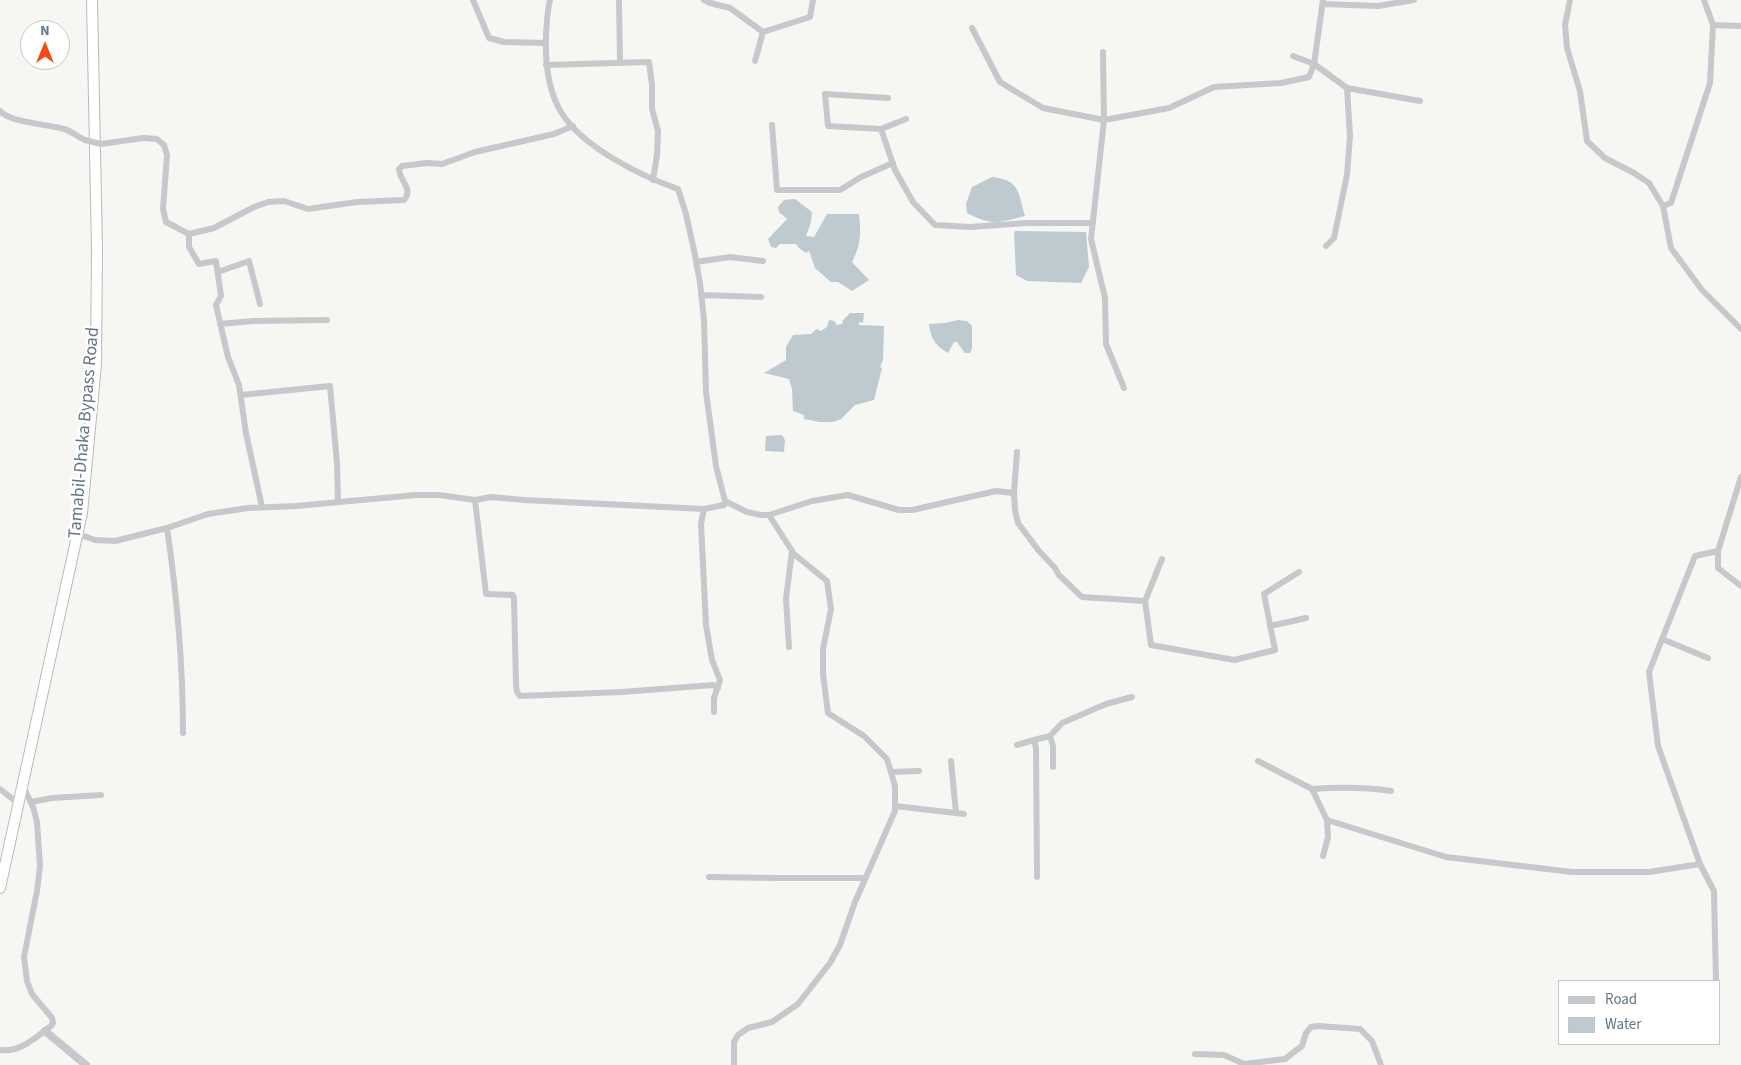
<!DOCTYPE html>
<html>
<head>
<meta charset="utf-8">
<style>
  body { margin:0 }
  #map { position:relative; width:1741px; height:1065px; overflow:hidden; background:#f6f6f2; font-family:"Source Sans 3",sans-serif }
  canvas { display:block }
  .legend { position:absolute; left:1558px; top:980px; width:162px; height:65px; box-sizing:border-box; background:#fff; border:1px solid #c0c8cf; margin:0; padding:6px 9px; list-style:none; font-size:15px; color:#627686 }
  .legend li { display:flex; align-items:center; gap:10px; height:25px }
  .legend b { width:25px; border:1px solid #c0c8cf }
  .north { position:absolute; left:20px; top:20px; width:50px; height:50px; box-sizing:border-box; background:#fff; border:1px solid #c0c8cf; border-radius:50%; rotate:0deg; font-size:14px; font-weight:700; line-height:20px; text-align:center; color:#627686 }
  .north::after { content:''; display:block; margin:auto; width:18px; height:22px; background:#f24b16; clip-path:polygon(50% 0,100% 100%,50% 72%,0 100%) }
</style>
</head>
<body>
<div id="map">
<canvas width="1741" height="1065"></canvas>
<ul class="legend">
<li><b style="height:6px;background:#c5c9cc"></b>Road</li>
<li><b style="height:14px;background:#becacf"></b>Water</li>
</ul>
<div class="north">N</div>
</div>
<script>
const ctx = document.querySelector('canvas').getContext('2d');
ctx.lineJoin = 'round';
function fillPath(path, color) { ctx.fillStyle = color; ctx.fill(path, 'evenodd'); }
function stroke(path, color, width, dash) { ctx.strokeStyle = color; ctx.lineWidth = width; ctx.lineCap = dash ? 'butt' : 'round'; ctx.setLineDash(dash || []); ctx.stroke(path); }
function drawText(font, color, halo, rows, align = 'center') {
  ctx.font = font + ' "Source Sans 3",sans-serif'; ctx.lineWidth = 5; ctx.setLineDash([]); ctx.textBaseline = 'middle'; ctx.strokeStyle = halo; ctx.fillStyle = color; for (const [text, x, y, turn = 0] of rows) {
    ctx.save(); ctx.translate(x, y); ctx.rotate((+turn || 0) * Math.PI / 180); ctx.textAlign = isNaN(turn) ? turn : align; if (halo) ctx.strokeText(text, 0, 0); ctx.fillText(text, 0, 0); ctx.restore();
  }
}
fillPath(new Path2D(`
  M992 177C1020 180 1018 192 1025 216 997 223 993 226 967 213L966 204 972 187Z
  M795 199 812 212 811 222 806 236 814 237 827 214H859C861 233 861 245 852 262L869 280 852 291 838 282H831L815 268 809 251 806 253 799 248 796 244H780L776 248 771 247 768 239 787 219 779 212 778 207 784 200Z
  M1015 231 1086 232 1089 267 1081 283 1027 281 1016 275 1014 233Z
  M850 313H864L863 323 859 322V325L884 326 883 360 880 367 882 368 874 400 855 405 841 419 833 422H820L804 419V415L793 411 792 389 789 379 764 373 786 360V347L793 335 811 334 817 329 821 331 827 327 829 320 834 321 837 325 842 324 843 320Z
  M958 320 967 321 972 326V348L970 353H965L957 342H954L948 353C935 345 931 339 929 324L945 323Z
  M782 435 785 440 784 452 765 451 766 436Z`), '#becacf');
const trunk = new Path2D(`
  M0 888 82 513 96 364 97 249 92 0`);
stroke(trunk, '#b7bbbe', 12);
stroke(new Path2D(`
  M473 0 489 38 504 42 546 43
  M619 0 620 62
  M704 0 710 3 730 8 763 32 810 17 813 0
  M1570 0 1565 25 1567 48 1580 91 1587 141 1605 158 1634 173 1649 183 1663 206 1671 248 1702 290 1741 329
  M1323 4 1378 6 1414 0
  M1713 25 1741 26
  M972 28 1000 82 1043 108 1104 120 1091 239 1105 298 1106 344 1124 388
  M1103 52 1104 120 1169 108 1214 87 1281 83 1309 77 1314 64 1323 0
  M1293 56 1314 64 1347 88
  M755 61 763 32
  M546 65 649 62 652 85V109L658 131 657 155 653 180
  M0 111C10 123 48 124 64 129 71 131 78 137 85 140
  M906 119 881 129 895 170 913 202 935 225 970 227 1027 223H1093
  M772 125 777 190H840L861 177 893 163
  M881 129 828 126 825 94 888 98
  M101 144 143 138 157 139 164 145 167 155 163 209 166 222 189 234V247L199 264 216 261 221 296 216 305 228 357 239 385 246 433 262 507
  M1663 206 1671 203 1710 83 1713 25 1704 0
  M189 234 214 228 254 207 268 202 284 201 308 209 357 202 404 200C414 189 399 180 399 169L402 166 427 163 442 164 475 152 554 134 573 126
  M1326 246 1334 238 1347 175 1350 136 1347 88 1420 101
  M696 262 730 257 763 261
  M218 272 249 261 260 304
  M701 295 761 297
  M220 324 253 321 327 320
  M241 395 330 386 337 463 338 502
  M1017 452 1014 493 1015 510 1018 523 1039 551 1055 568 1059 575 1082 597 1145 601 1162 559
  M475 500 486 594 513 595 514 599 516 685 517 692 520 696 622 692 713 685 718 688
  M725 501 747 512 761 515H769L812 501 848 495 899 510H912L996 491 1014 493
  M704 509 701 524 706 625 712 660 720 680 714 698V712
  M167 528C177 596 183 664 183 733
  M78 534 95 540 115 541 167 528 208 514 248 508 296 506 416 495H439L475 500 491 497 524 500 704 509 724 505 725 501 716 466 706 392 704 320 700 283 694 250 686 214 678 189C641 176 582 147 561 112 547 89 545 60 546 34 547 23 547 11 550 0
  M1718 551 1741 477
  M1145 601 1151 645 1234 660 1275 650 1264 594 1299 572
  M1270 626 1306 618
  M1662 639 1708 658
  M789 647 786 599 792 551
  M1050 736 1062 723 1106 704 1132 697
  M1017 745 1034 740
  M951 761 956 813
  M1258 761 1312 789 1327 820 1446 857 1572 872H1649L1700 864
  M891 772 919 771
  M0 789 19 804
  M1312 789C1339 787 1364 787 1391 791
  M31 802 52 798 101 795
  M895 806 964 814
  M1323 856 1328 837 1327 820
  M709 877 777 878H865
  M1037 877 1036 748 1034 740 1050 736 1053 746V767
  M1716 981 1714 891 1700 864 1658 746 1649 672 1695 556 1718 551V568L1741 586
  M0 1050C20 1053 36 1037 51 1026L53 1023 52 1018 32 994 27 981 24 957 37 891 40 866 37 822 33 807 23 786
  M1195 1054 1224 1055 1244 1064 1285 1059 1302 1046 1306 1033 1311 1027 1318 1026 1360 1029 1372 1041 1381 1065
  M734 1065V1042L738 1035 748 1028 772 1022 798 1004 830 963 840 945 855 902 895 811V786L887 759 864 736 828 713 823 674V649L831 609 827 581 794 554 769 515`), '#c5c9cc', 6);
stroke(new Path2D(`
  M45 1031 86 1065`), '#c5c9cc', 8);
stroke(trunk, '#fff', 10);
stroke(new Path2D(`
  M85 140 101 144`), '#c5c9cc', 6);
drawText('18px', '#627686', '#fff', [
  ["Tamabil-Dhaka Bypass Road",85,433,-85]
]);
</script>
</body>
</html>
